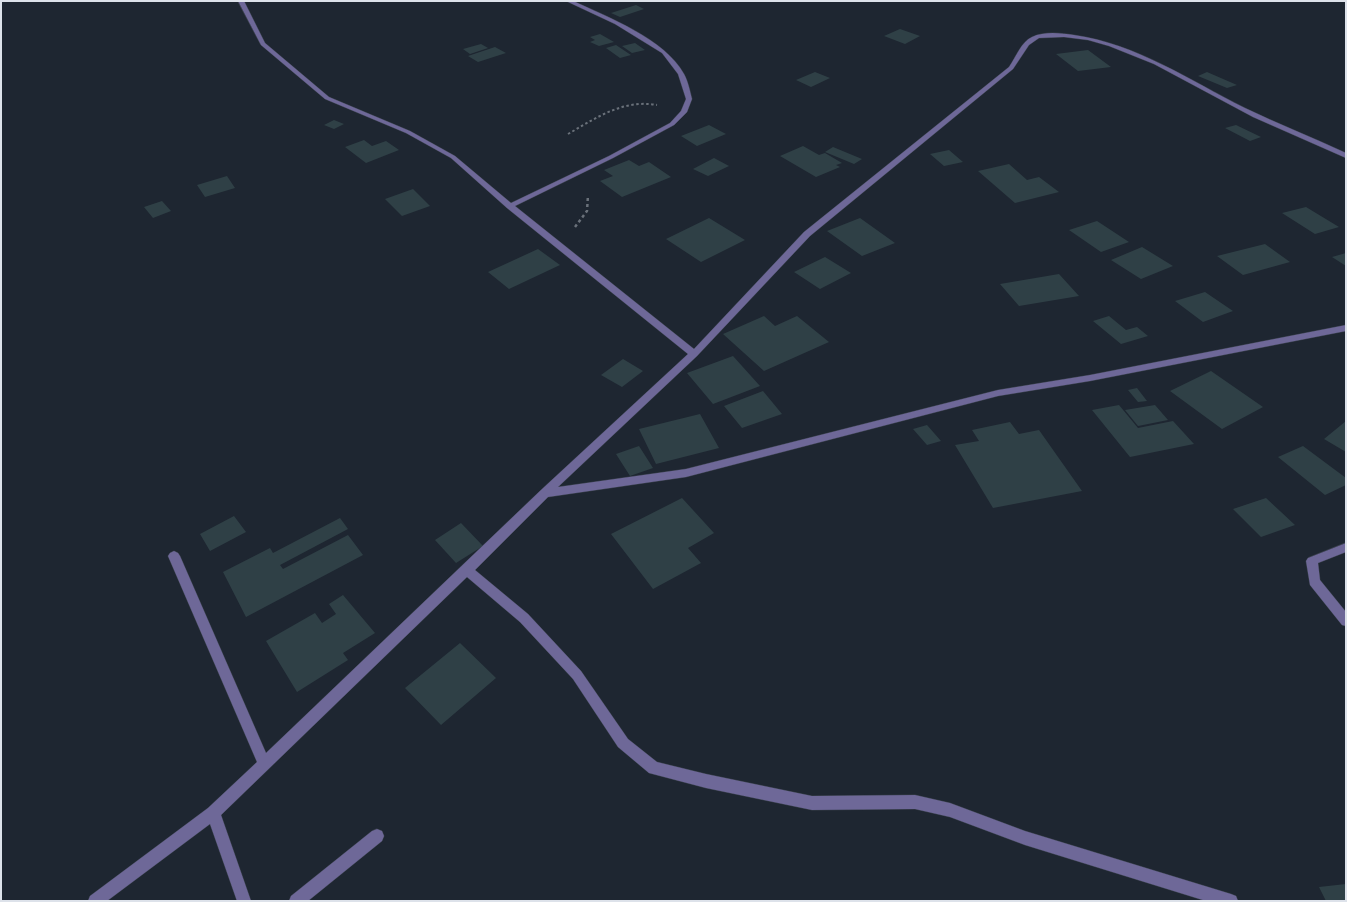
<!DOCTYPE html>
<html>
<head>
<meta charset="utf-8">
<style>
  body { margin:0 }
  #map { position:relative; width:1347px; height:902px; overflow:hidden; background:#1e2631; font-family:"Work Sans",sans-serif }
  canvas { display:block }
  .frame { position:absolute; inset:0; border:2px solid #dde2ea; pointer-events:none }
</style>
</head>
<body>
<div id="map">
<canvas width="1347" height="902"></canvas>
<div class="frame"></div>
</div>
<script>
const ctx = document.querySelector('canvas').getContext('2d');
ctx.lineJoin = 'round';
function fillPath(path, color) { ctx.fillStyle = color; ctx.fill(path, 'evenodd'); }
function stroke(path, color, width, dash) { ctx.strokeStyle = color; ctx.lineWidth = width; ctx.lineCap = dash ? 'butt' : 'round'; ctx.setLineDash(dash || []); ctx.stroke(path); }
fillPath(new Path2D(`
  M636 5 644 9 620 17 611 13Z
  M900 29 920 36 905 44 884 36Z
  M600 34 614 42 599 46 590 42 595 40 590 37Z
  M635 43 645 50 632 53 622 46Z
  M481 44 488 48 470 54 463 49Z
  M616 45 631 55 620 58 606 48Z
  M495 47 506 53 478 62 468 56Z
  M1088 50 1111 67 1078 71 1056 54Z
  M815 72 830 78 811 87 796 80Z
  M1207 72 1237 85 1227 88 1198 76Z
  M334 120 344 124 334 129 324 125Z
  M709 125 726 134 697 146 681 136Z
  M1236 125 1261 137 1250 141 1225 128Z
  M364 140 372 146 386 141 399 150 366 163 345 147Z
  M803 146 819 155 825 153 842 163 836 165 840 167 816 177 780 156Z
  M833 147 862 159 854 164 825 152Z
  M949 150 963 162 944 166 930 154Z
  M714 158 729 166 708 176 693 169Z
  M629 160 639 166 649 162 671 177 622 197 600 181 613 176 604 170Z
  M1009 164 1027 180 1039 177 1059 192 1015 203 978 171Z
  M227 176 235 188 205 197 197 185Z
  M413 189 430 206 402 216 385 199Z
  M162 201 171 211 153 218 144 207Z
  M1306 207 1339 227 1315 234 1282 213Z
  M709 218 745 240 701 262 666 239Z
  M860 218 895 243 862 256 827 231Z
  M1097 221 1129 242 1101 252 1069 230Z
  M1265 244 1290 262 1243 275 1217 256Z
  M1142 247 1173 266 1141 279 1111 260Z
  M538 249 560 265 509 289 488 272Z
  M1346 253V266L1332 257Z
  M825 257 851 273 820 289 794 272Z
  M1059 274 1079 296 1019 306 1000 284Z
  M1205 292 1233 311 1203 322 1175 301Z
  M764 316 775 326 797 316 829 342 764 371 723 334Z
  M1109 316 1126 330 1137 327 1148 336 1121 344 1093 321Z
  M733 356 760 386 713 404 687 373Z
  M623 359 643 371 622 387 601 375Z
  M1211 371 1263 407 1222 429 1170 391Z
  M1137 388 1147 401 1138 402 1128 390Z
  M763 391 782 414 742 428 724 406Z
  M1119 405 1138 428 1173 421 1194 444 1130 457 1092 410Z
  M1155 405 1168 420 1138 426 1125 410Z
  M700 414 719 448 656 464 639 429Z
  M1346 421V452L1324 439Z
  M1010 422 1019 434 1039 430 1082 491 993 508 955 445 979 441 972 430Z
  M927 425 941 441 927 445 913 429Z
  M639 446 653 468 630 476 616 454Z
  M1303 446 1346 478V485L1325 495 1278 457Z
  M682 498 714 533 688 548 701 563 653 589 611 534Z
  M1266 498 1295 525 1261 537 1233 509Z
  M234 516 246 532 210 551 200 534Z
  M340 518 348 529 280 565 283 569 348 535 363 555 246 617 223 572 270 548 273 553Z
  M461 523 483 546 456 563 435 540Z
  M343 595 375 633 343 653 348 660 297 692 266 641 315 613 322 623 336 614 329 604Z
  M460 643 496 678 441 725 405 688Z
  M1346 884V901H1326L1319 887Z`), '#2f4046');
const lane = new Path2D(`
  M377 829 382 831 384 836 382 841 308 901H289L291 896 372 831Z`);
const street = new Path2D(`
  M238 1H244L265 43 329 97 410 131 455 156 511 203 609 156 670 123 681 111 686 99 678 74 662 53 615 24 566 1H573C608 17 665 39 684 74 688 81 690 91 692 99L687 112 674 125 613 158 515 206 694 349 804 232 1009 67C1016 57 1021 42 1032 37 1044 31 1061 33 1074 35 1137 44 1189 80 1245 108 1278 124 1312 137 1346 153V158L1253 117 1154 64 1109 46 1088 40 1064 37 1039 38 1029 45 1013 69 810 236 697 356 558 487 686 469 998 390 1090 375 1346 325V331L1090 381 998 396 686 477 548 497 475 570 528 614 581 671 628 739 657 762 706 774 812 796 915 795 950 803 1025 831 1231 894 1236 896 1238 901H1206L1025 845 950 817 915 809 812 810 706 788 649 773 618 747 573 679 520 622 467 577 221 815 251 901H237L210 824 107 901H88L90 896 208 808 257 762 168 556 170 553 174 551 178 553 180 556 266 753 541 490 688 354 507 208 451 158 406 133 325 99 261 45Z
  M1346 543V552L1318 563 1320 580 1346 612V626L1342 625 1310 585 1306 561 1308 558Z`);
stroke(lane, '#39404b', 1);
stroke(street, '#39404b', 1);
stroke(new Path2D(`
  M568 134C596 118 623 99 657 105`), '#6a717a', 2, [2.5, 2.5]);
stroke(new Path2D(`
  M575 227 587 211 588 195`), '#6a717a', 2.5, [3, 3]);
fillPath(lane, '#6e6898');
fillPath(street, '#6e6898');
</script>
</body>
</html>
